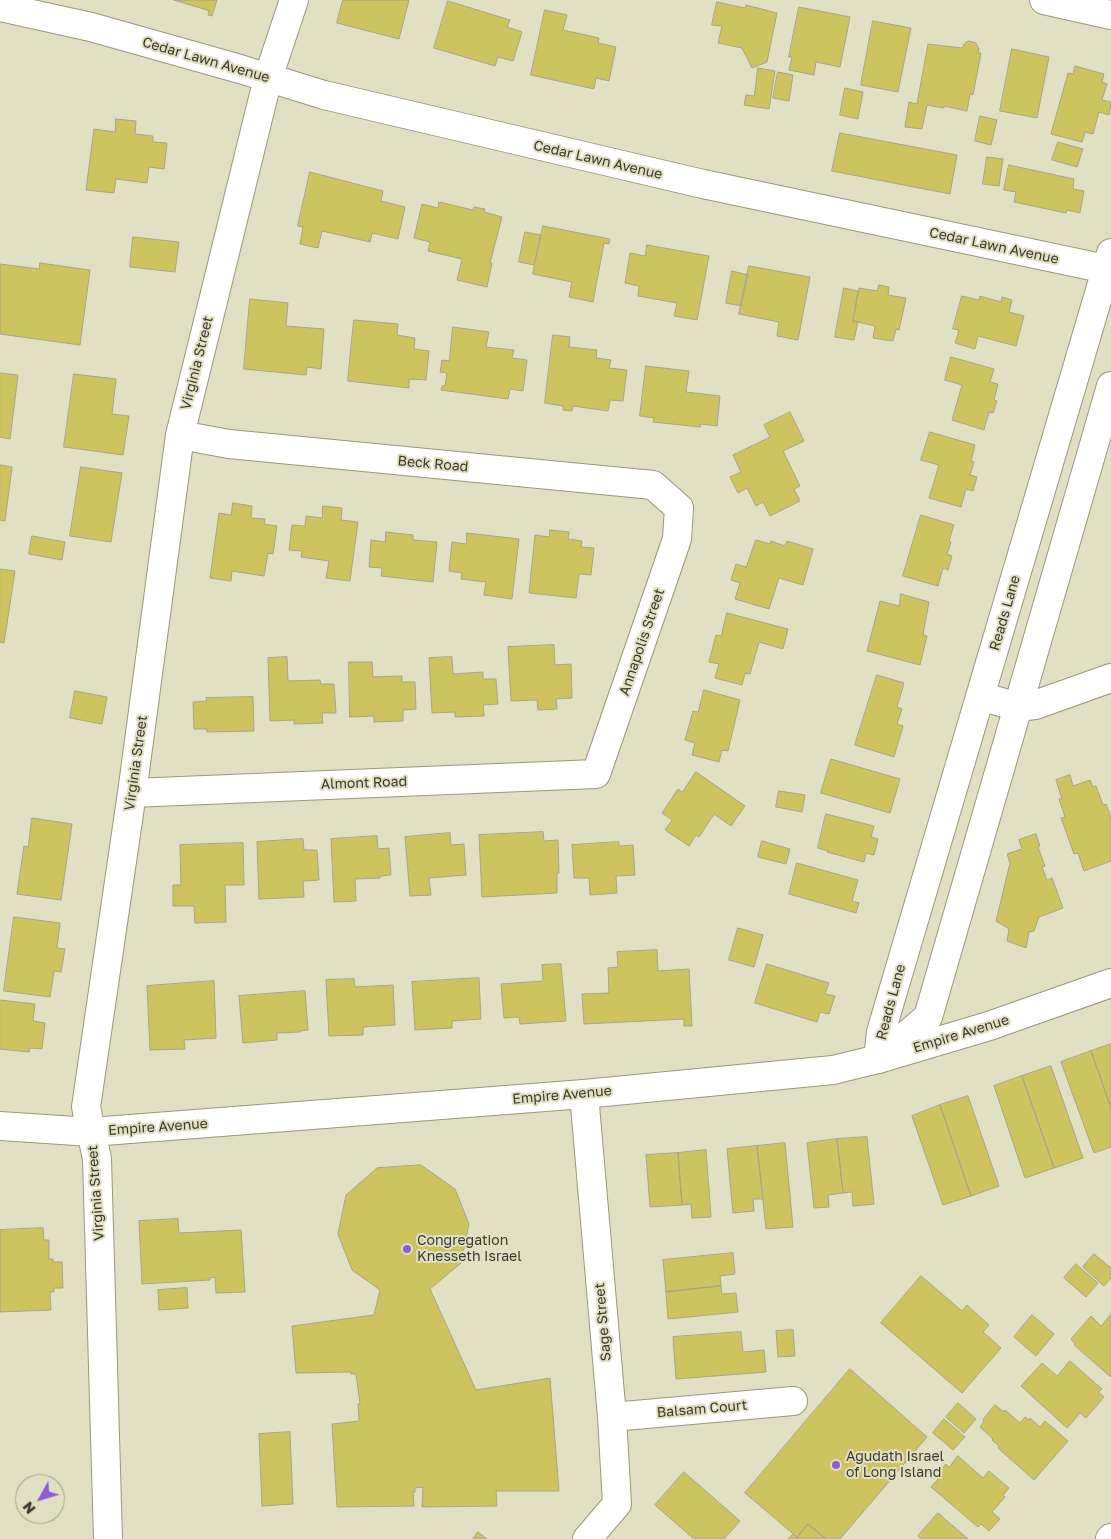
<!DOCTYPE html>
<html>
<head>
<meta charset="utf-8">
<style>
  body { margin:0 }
  #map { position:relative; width:1111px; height:1539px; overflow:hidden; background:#e2e0c2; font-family:"Golos Text",sans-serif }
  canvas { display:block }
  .north { position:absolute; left:15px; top:1474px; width:50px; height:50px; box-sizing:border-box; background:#e2e0c2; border:1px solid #9f9e87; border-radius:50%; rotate:231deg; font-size:14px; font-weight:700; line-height:20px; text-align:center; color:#3b3a2e }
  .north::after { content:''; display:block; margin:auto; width:18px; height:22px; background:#8c5dd7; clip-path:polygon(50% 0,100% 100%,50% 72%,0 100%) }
</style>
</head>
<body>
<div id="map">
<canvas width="1111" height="1539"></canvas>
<div class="north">N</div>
</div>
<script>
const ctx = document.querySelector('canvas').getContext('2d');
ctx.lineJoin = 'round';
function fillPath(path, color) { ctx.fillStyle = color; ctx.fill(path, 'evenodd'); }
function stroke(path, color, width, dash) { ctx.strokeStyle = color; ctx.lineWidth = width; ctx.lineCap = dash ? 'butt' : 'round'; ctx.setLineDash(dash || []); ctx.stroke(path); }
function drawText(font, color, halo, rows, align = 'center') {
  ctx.font = font + ' "Golos Text",sans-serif'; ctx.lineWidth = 4; ctx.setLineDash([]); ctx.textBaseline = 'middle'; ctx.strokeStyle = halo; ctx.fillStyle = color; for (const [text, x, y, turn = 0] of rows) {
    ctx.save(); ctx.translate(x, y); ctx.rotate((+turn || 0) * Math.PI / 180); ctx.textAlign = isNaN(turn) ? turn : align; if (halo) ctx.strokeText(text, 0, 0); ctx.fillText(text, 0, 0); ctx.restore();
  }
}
const building = new Path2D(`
  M174 0H217L212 16 208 15 209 11Z
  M343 0H409L399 39 337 23Z
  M448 1 510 20 507 27 522 32 513 61 498 57 495 66 434 48Z
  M717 2 745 8 746 5 777 13 767 62 752 68 742 48 718 43 722 26 712 25Z
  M799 7 850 17 840 67 816 62 814 75 789 70 792 57H789Z
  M545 10 567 15 563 30 599 38 598 43 616 47 609 81 596 78 594 89 531 75Z
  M873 21 911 28 898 92 861 85Z
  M969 41 976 43 979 49 978 53H981L973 95 970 94 967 111 944 106V108L927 105 922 129 905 127 909 102 917 104 928 44 962 48 965 43Z
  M1012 49 1049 57 1037 118 1000 111Z
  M1075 66 1104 74 1102 82 1107 84 1102 100 1111 102 1109 115 1099 112 1093 134 1085 132 1082 142 1051 134 1068 73 1073 74Z
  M758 68 775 71 769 109 744 105 746 95 754 96Z
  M778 72 793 75 789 101 773 98Z
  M845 88 863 92 858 119 840 115Z
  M980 116 997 120 991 145 975 141Z
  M116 119 136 121 135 134 153 136V142L167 143 164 169 149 167 147 183 116 179 114 193 86 190 94 129 115 132Z
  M840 133 957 155 950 194 832 171Z
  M1058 142 1083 149 1077 167 1052 160Z
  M987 157 1003 159 999 186 983 184Z
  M1009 165 1074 179 1073 189 1084 191 1080 213 1067 210 1066 213 1014 202 1016 192 1004 190Z
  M310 172 383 191 381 201 405 207 398 239 372 233 370 242 322 231 318 248 300 244 303 227 298 226Z
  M439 202 473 210 474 207 485 209 484 212 502 217 490 263H492L487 287 457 280 462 259 428 251 430 242 414 238 422 204 438 208Z
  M543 226 610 239 609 244 604 243 593 302 569 297 572 282 533 274Z
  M525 232 541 235 534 265 519 262Z
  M133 237 179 242 175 272 130 267Z
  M647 245 709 256 697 320 674 316 677 303 638 296 639 286 625 283 630 253 645 256Z
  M40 263 90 270 80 345 0 334V264L39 269Z
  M749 266 810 277 798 340 777 336 779 322 739 314Z
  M732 271 748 275 741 306 726 303Z
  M879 285 889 287 888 295 906 298 899 330 896 329 893 341 873 338 875 326 853 321 859 288 877 291Z
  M844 288 858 291 853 321 858 322 854 340 835 337Z
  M962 296 979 300 980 296 1001 302 1002 297 1012 300 1009 312 1024 316 1016 346 978 336 975 349 955 343 959 330 953 329Z
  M250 299 288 303 286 326 324 329 321 369 307 367 306 375 244 369Z
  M354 320 398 324 397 335 415 338 414 349 429 351 426 380 409 379V388L348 381Z
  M453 327 489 332 486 347 514 350 512 358 527 360 523 391 510 389 508 399 441 390 442 386H445L447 373 440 372 442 360 449 361Z
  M553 335 570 337 569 347 597 350 596 358 611 360 609 368 627 370 623 401 610 400 608 411 573 406 572 411 563 410V406L545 403Z
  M951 357 994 369 990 382 998 384 994 400 997 401 993 413 989 412 984 430 952 420 962 385 945 380Z
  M646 366 689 371 686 392 720 396 717 426 701 424 700 427 653 422 654 418 640 416Z
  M0 373 18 375 10 439 0 437Z
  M74 374 116 379 112 414 129 416 123 455 64 447Z
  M790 412 804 441 783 451 800 486 794 489 800 501 770 516 763 502 756 506 747 488 738 493 730 477 741 472 733 455 770 437 764 425Z
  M930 432 975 445 971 461 974 462 970 475 977 477 973 491 966 489 961 507 929 498 939 465 921 460Z
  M0 465 12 467 5 521 0 520Z
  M81 467 122 473 111 542 70 536Z
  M233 503 252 506 251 518 265 519 264 524 277 526 273 554 268 553 264 576 232 571 231 581 210 578 219 513 231 515Z
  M323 506 342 508 341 520 358 522 350 581 326 578 329 561 301 557 302 551 289 550 292 525 305 526 306 516 322 518Z
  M921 515 954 525 949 541 951 542 947 554 952 556 948 570 943 568 938 586 903 576Z
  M550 530 569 532 568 539 582 541 581 547 594 548 591 575 579 574 576 598 529 593 535 535 549 537Z
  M386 532 413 535V540L437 542 433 582 381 576 382 568 369 567 371 540 385 542Z
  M467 533 519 539 512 599 484 595 486 582 461 579 462 573 449 571 452 542 466 544Z
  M32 536 65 542 62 560 29 554Z
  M756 540 770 544 771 541 785 546 787 541 813 549 803 585 779 578 769 609 735 599 740 583 731 580 736 564 746 567Z
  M0 569 15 571 4 643 0 642Z
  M901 594 929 602 923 635 927 636 920 665 867 651 880 601 899 606Z
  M727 613 788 629 783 649 759 642 750 674 745 673 742 685 715 678 719 664 709 662 716 635 721 636Z
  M554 645 555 665 571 664 572 698 556 699 557 709 538 710 537 700 511 701 508 647Z
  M287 657 288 681 320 680 321 684H334L336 713H322L323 723 294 724V720L270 721 268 658Z
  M452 657 453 674 483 672V679H496L498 704 483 705 484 716 455 717V712L432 713 429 658Z
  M349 662H372L373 677 402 676V682H415L416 709 403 710V721L374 722V716L350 717Z
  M877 675 904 683 897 707 902 709 897 724 903 726 894 757 855 745Z
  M704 690 740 700 728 751 722 750 719 762 692 755 695 743 685 740 693 711 698 712Z
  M75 691 107 697 102 724 70 718Z
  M253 697 254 731 207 732V729H194L193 702 207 701 206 698Z
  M831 759 900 779 890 813 821 793Z
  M696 772 745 806 731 826 714 814 699 837 696 835 689 846 665 830 672 820 662 813 678 789 682 792Z
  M1070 775 1073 786 1090 780 1093 787 1096 786 1103 805 1106 804 1111 818V861L1084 871 1078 853 1074 854 1061 818 1065 817 1059 799H1062L1056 780Z
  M779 791 805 795 802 812 776 807Z
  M826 814 874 826 871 837 878 839 874 855 866 853 864 862 827 852 828 851 818 848Z
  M32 818 72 824 61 900 17 894 24 846 28 847Z
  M543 832 544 841 558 840 559 873H557V893L482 897 479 835Z
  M450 833 451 845 464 844 466 875 429 878 431 895 410 896 405 837Z
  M1036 834 1040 846 1038 847 1045 866 1042 867 1047 880 1052 878 1063 908 1039 917 1034 931 1029 932 1026 948 1007 941 1009 929 996 921 1010 863 1007 854 1022 849 1019 840Z
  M377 836 378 849 389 848 391 875 380 876V878L355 879 356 901 334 902 331 839Z
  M303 839 304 850H317L319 880 303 881 304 897 259 899 257 842Z
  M762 841 790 849 786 864 758 857Z
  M619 842V846L633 845 635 875 616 876 617 893 590 895 589 878H574L572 845Z
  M243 843 244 885H225L226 922 195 923 194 906H173V885H181L180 845Z
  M797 863 858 880 852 901 859 903 856 913 789 894Z
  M14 917 60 923 57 948 65 949 61 972 54 971 50 997 4 991Z
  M738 928 763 935 754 967 729 960Z
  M657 950 658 971 689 969 692 1026H684V1019L584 1024 582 994 609 993 608 968 618 967 617 952Z
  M561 964 566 1021 520 1024 519 1017 504 1018 501 984 543 981 542 965Z
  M767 964 829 983 825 994 835 996 829 1014 820 1012 817 1022 755 1003Z
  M479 978 481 1019 452 1021V1028L415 1030 412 982Z
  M354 979 355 987 393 985 395 1025 363 1027V1035L329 1036 326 980Z
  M214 981 216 1038 184 1040 185 1049 150 1050 147 986Z
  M305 991 308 1030 300 1031V1032L277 1033V1040L243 1043 239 996Z
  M0 1000 35 1004 33 1021 45 1023 42 1049 30 1048 29 1052 0 1049Z
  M1111 1044V1108L1091 1051Z
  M1091 1051 1111 1108V1147L1094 1153 1061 1062Z
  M1051 1066 1083 1158 1054 1168 1022 1076Z
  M1022 1076 1054 1168 1025 1178 994 1086Z
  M968 1096 999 1186 971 1196 940 1105Z
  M940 1105 971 1196 943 1205 912 1116Z
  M867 1137 874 1204 853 1206 852 1192 843 1193 837 1139Z
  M837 1139 843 1193 828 1195 829 1207 814 1208 807 1143Z
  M785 1143 793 1227 766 1229 757 1146Z
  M757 1146 763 1199H753L754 1211 733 1213 727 1149Z
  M706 1150 711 1217 692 1218 691 1204 682 1205 678 1153Z
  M678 1153 682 1205 650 1207 646 1155Z
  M421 1165 455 1189 469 1224 461 1263 430 1289 476 1390 550 1378 559 1491H496L497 1506 422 1507 423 1487 415 1488V1492H413L414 1506 337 1507 332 1424 359 1421 358 1404H360L356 1374H351V1372L296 1373 292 1326 374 1315 380 1290 352 1270 338 1234 346 1195 377 1168Z
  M178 1219 179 1233 241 1230 245 1292 216 1293 215 1277 210 1278V1280L142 1284 139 1221Z
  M43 1228 44 1240H49V1259H53V1262H62L63 1288H54V1292H50L51 1310 0 1312V1230Z
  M733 1253 735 1274 720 1276 721 1286 666 1292 663 1260Z
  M1094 1254 1111 1268V1278L1104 1286 1083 1267Z
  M1076 1264 1098 1283 1086 1297 1064 1278Z
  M921 1276 962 1311 967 1305 989 1325 983 1332 1001 1348 962 1393 881 1323Z
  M721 1286 722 1294 736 1293 738 1312 668 1319 666 1292Z
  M187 1288 188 1308 159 1310 158 1290Z
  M1111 1314V1377L1074 1345 1075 1344 1071 1339 1091 1316 1101 1326Z
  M1032 1315 1054 1334 1036 1356 1014 1337Z
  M793 1330 795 1356 778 1357 776 1331Z
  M741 1332 743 1352 764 1350 766 1372 676 1379 673 1337Z
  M1070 1361 1102 1389 1098 1392 1104 1397 1086 1418 1080 1413 1067 1428 1021 1386 1042 1363 1057 1376Z
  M850 1369 927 1437 840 1539H826L808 1524 797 1537 745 1493Z
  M958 1403 976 1419 964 1433 946 1417Z
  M995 1405 1004 1412 1005 1410 1020 1423 1025 1417 1029 1420 1030 1418 1040 1427 1045 1421 1068 1441 1034 1480 998 1448 999 1446 992 1440 993 1439 980 1427 984 1421 983 1420Z
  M944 1419 965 1437 953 1450 933 1433Z
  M290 1432 293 1504 262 1506 259 1434Z
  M958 1456 983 1478 989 1471 1009 1488 1003 1495 1005 1497 992 1512 1000 1519 989 1531 981 1524 978 1527 931 1487 938 1479 935 1476 946 1464 949 1467Z
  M684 1472 740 1521 724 1539H694L655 1505Z
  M938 1513 968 1539H921L918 1536Z
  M808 1524 826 1539H788L793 1534 797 1537Z
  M478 1532 487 1539H473Z`);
fillPath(building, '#cdc35f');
stroke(building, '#a7a589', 1);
const minor = new Path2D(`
  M1044 0 1111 15
  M0 7 91 27 240 69 324 95 703 184 1111 270
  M980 696 1018 707 1035 705 1111 678
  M132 793 596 774 677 539 679 508 653 485 229 444 180 435
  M878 1059 881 1032 1111 253
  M878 1059 928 1017 1111 386
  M584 1094 612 1417 617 1504 587 1539
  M612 1417 793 1401
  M108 1539 97 1159 86 1107 132 793 180 435 268 78 294 0
  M1110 1539 1111 1538`);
const major = new Path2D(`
  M0 1126 91 1132 117 1130 584 1094 833 1070 878 1059 989 1026 1111 983`);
stroke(minor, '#9a987c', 30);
stroke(major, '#9a987c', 30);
stroke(minor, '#fff', 28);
stroke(major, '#fff', 28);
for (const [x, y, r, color] of [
  [407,1249,5,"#8c5dd7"],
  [836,1465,5,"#8c5dd7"]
]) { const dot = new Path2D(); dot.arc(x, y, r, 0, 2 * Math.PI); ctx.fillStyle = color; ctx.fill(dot); stroke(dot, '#e2e0c2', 2); }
drawText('14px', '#3b3a2e', '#e2e0c2', [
  ["Cedar Lawn Avenue",206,60,16],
  ["Cedar Lawn Avenue",598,160,13],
  ["Cedar Lawn Avenue",994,246,12],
  ["Virginia Street",197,363,-76],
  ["Beck Road",433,464,5],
  ["Reads Lane",1005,613,-74],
  ["Annapolis Street",642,642,-71],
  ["Virginia Street",136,763,-82],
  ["Almont Road",364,783,-2],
  ["Reads Lane",891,1002,-75],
  ["Empire Avenue",961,1034,-17],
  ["Empire Avenue",562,1095,-5],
  ["Empire Avenue",158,1127,-4],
  ["Virginia Street",96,1193,-94],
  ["Sage Street",603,1322,-95],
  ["Balsam Court",702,1409,-5]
]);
drawText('14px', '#3b3a2e', '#e2e0c2', [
  ["Congregation",417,1241],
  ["Knesseth Israel",417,1257],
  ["Agudath Israel",846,1457],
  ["of Long Island",846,1473]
], 'left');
</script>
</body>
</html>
